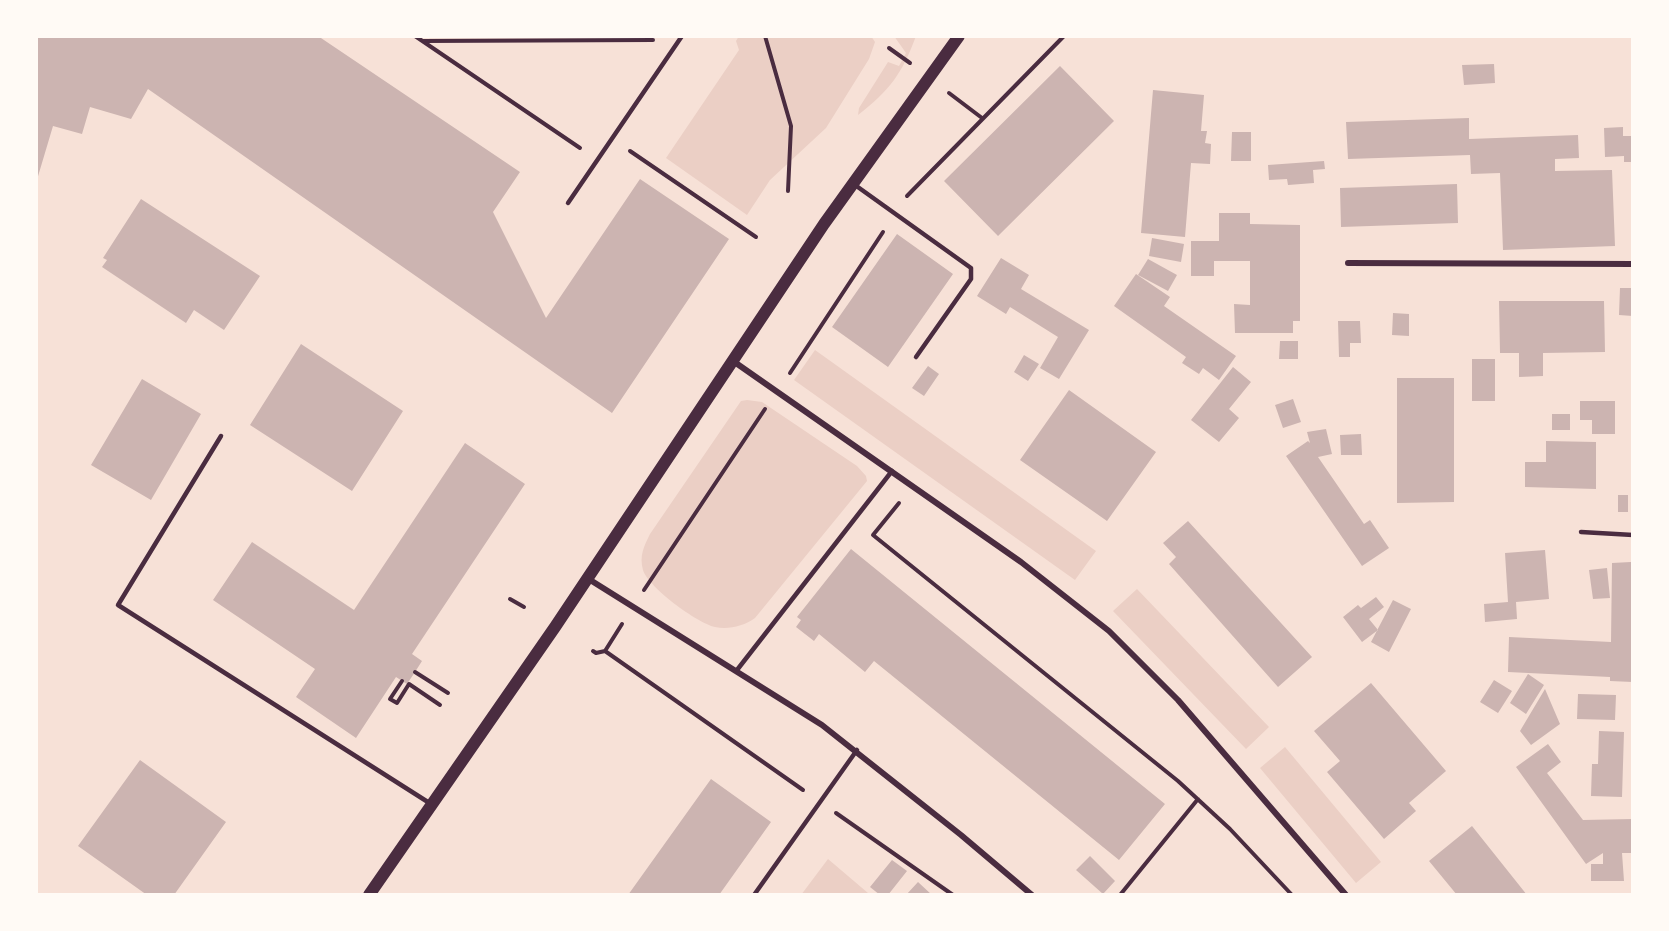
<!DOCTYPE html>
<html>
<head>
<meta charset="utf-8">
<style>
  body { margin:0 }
  #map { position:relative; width:1669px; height:931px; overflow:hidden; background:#f7e1d7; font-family:"Work Sans",sans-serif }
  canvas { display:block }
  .frame { position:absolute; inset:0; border:38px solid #fffaf5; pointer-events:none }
</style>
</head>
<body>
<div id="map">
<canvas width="1669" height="931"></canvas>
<div class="frame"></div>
</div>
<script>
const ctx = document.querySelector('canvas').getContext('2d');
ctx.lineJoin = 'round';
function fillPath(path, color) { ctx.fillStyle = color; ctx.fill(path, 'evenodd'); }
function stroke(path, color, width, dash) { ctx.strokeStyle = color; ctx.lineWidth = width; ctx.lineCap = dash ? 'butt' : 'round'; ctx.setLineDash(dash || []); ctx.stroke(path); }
fillPath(new Path2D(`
  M739 36H871L875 42 869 59 826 128 770 180 747 215 666 158 739 50 736 41Z
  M894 36H916C902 74 890 90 858 115L859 108 888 62 899 66 906 53Z
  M815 350 1096 551 1075 580 794 380Z
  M747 400 762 402 857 466 866 476 867 481 755 618C744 626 728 630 715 627 697 623 648 587 643 570 639 556 644 546 650 534L741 401Z
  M1137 589 1269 727 1246 749 1113 611Z
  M1285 747 1381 862 1356 883 1260 768Z
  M828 859 868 893 866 895H801Z`), '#ebcfc5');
fillPath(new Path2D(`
  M36 36H318L520 172 493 212 546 318 640 179 729 239 612 413 148 89 131 119 90 107 82 134 53 126 36 183Z
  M1494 64 1495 83 1464 85 1462 65Z
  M1060 66 1114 121 998 236 944 181Z
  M1153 90 1204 95 1201 131H1207L1205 143 1211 144 1210 164 1191 163 1185 237 1141 233Z
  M1469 118V139L1578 135 1579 158 1555 159V171L1612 170 1615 246 1503 250 1500 173 1471 174 1470 155 1348 159 1346 122Z
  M1623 127V136H1633V162H1624V156L1605 157 1604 128Z
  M1232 132H1251V161H1231Z
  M1324 161 1325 169 1313 170 1314 183 1288 185 1287 179 1269 180 1268 165Z
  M1457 184 1458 223 1341 227 1340 188Z
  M141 199 260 276 224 330 194 310 186 323 102 267 107 260 103 258Z
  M1219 213H1250V224L1300 225V321H1293V333H1235L1234 304 1250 305V261H1214V276H1191V241H1219Z
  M897 234 953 274 888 367 832 327Z
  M1152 238 1184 244 1181 262 1149 256Z
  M1001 258 1029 275 1021 289 1089 330 1059 379 1040 368 1058 337 1010 307 1006 314 977 296Z
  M1148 259 1177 275 1168 291 1138 275Z
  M1136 274 1170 297 1164 306 1236 356 1219 380 1203 368 1199 374 1182 363 1186 357 1114 306Z
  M1620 288H1633V316L1619 315Z
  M1499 301H1604L1605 352 1543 353V376L1519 377V353H1500Z
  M1393 313 1409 314V336L1392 335Z
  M1338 321H1360L1361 343H1350V357H1339Z
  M1280 341H1298V359H1279Z
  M301 344 403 411 352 491 250 425Z
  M1024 355 1039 364 1028 381 1014 372Z
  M1472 359H1495V401H1472Z
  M928 366 939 374 924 396 912 388Z
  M1233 367 1251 382 1229 409 1239 418 1219 442 1191 420Z
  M1397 378H1454V502L1397 503Z
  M142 379 201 414 151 500 91 465Z
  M1069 390 1156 452 1107 521 1020 460Z
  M1293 399 1301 422 1283 428 1275 405Z
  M1580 401H1615V434H1592V420H1580Z
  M1552 414H1570V430H1552Z
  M1326 429 1332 454 1318 457 1364 524 1370 520 1389 548 1362 566 1286 456 1308 441 1310 443 1307 432Z
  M1361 434 1362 455H1341L1340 435Z
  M1546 441 1596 442V489L1525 487V462H1546Z
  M465 443 525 484 412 654 422 661 415 672 407 684 396 677 356 738 296 697 315 669 213 600 252 542 354 610Z
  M1618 495H1628V512H1618Z
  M1188 521 1312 657 1278 687 1169 564 1176 557 1163 543Z
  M851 549 1165 804 1119 860 874 661 865 672 819 634 814 641 796 627 801 620 797 617Z
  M1545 550 1549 599 1516 602 1517 619 1485 622 1484 604 1508 602 1505 553Z
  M1631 562 1633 682 1610 681V677L1508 672 1509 637 1611 642 1612 563Z
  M1607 568 1610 598 1593 599 1589 570Z
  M1376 597 1384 607 1369 619 1378 630 1362 642 1343 617 1358 605 1361 608Z
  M1393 600 1411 609 1389 652 1371 642Z
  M1528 674 1544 685 1526 714 1510 703Z
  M1494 680 1512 691 1498 713 1480 702Z
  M1371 683 1446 771 1409 803 1416 811 1384 839 1327 772 1340 761 1314 731Z
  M1545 689 1560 724 1531 745 1520 731Z
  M1578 694 1616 695 1615 720 1577 719Z
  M1599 731 1624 732 1622 797 1591 796 1592 764H1598Z
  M1548 744 1561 762 1547 773 1583 820 1633 819V853H1622L1624 881H1591V864H1603V853L1586 864 1516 767Z
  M140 760 226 822 174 895H147L78 846Z
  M711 779 771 822 719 895H628Z
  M1472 826 1527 895H1457L1429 861Z
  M1090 856 1115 881 1103 894 1076 870Z
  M892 860 907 871 888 895H880L870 887Z
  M918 882 932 895H906Z`), '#ccb4b1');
stroke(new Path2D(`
  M415 36 580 148
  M765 36 791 126 788 191
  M423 41 653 40
  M889 48 910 63
  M949 93 982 118
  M630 151 756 237
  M907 196 1064 36
  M790 373 883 232
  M899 503 873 535 1178 781 1230 829 1292 895
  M644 590 765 409
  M510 599 524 607
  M593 651 596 653 605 651 622 624
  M605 651 803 790
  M415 672 448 693
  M402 681 390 699 397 703 409 684 440 705
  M836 813 953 895
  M1120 895 1198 799`), '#4a2c40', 4);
stroke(new Path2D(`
  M855 185 971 268V279L916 357
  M568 203 682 36
  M221 436 118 605 431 804
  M1581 532 1633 535
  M737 670 892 471
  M754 895 857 750`), '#4a2c40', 4.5);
stroke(new Path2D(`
  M1348 263 1633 264
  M733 361 1021 562 1109 631 1178 700 1346 895
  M587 578 822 725 961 835 1032 895`), '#4a2c40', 6);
stroke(new Path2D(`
  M369 895 555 627 824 224 959 36`), '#4a2c40', 12);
</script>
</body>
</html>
